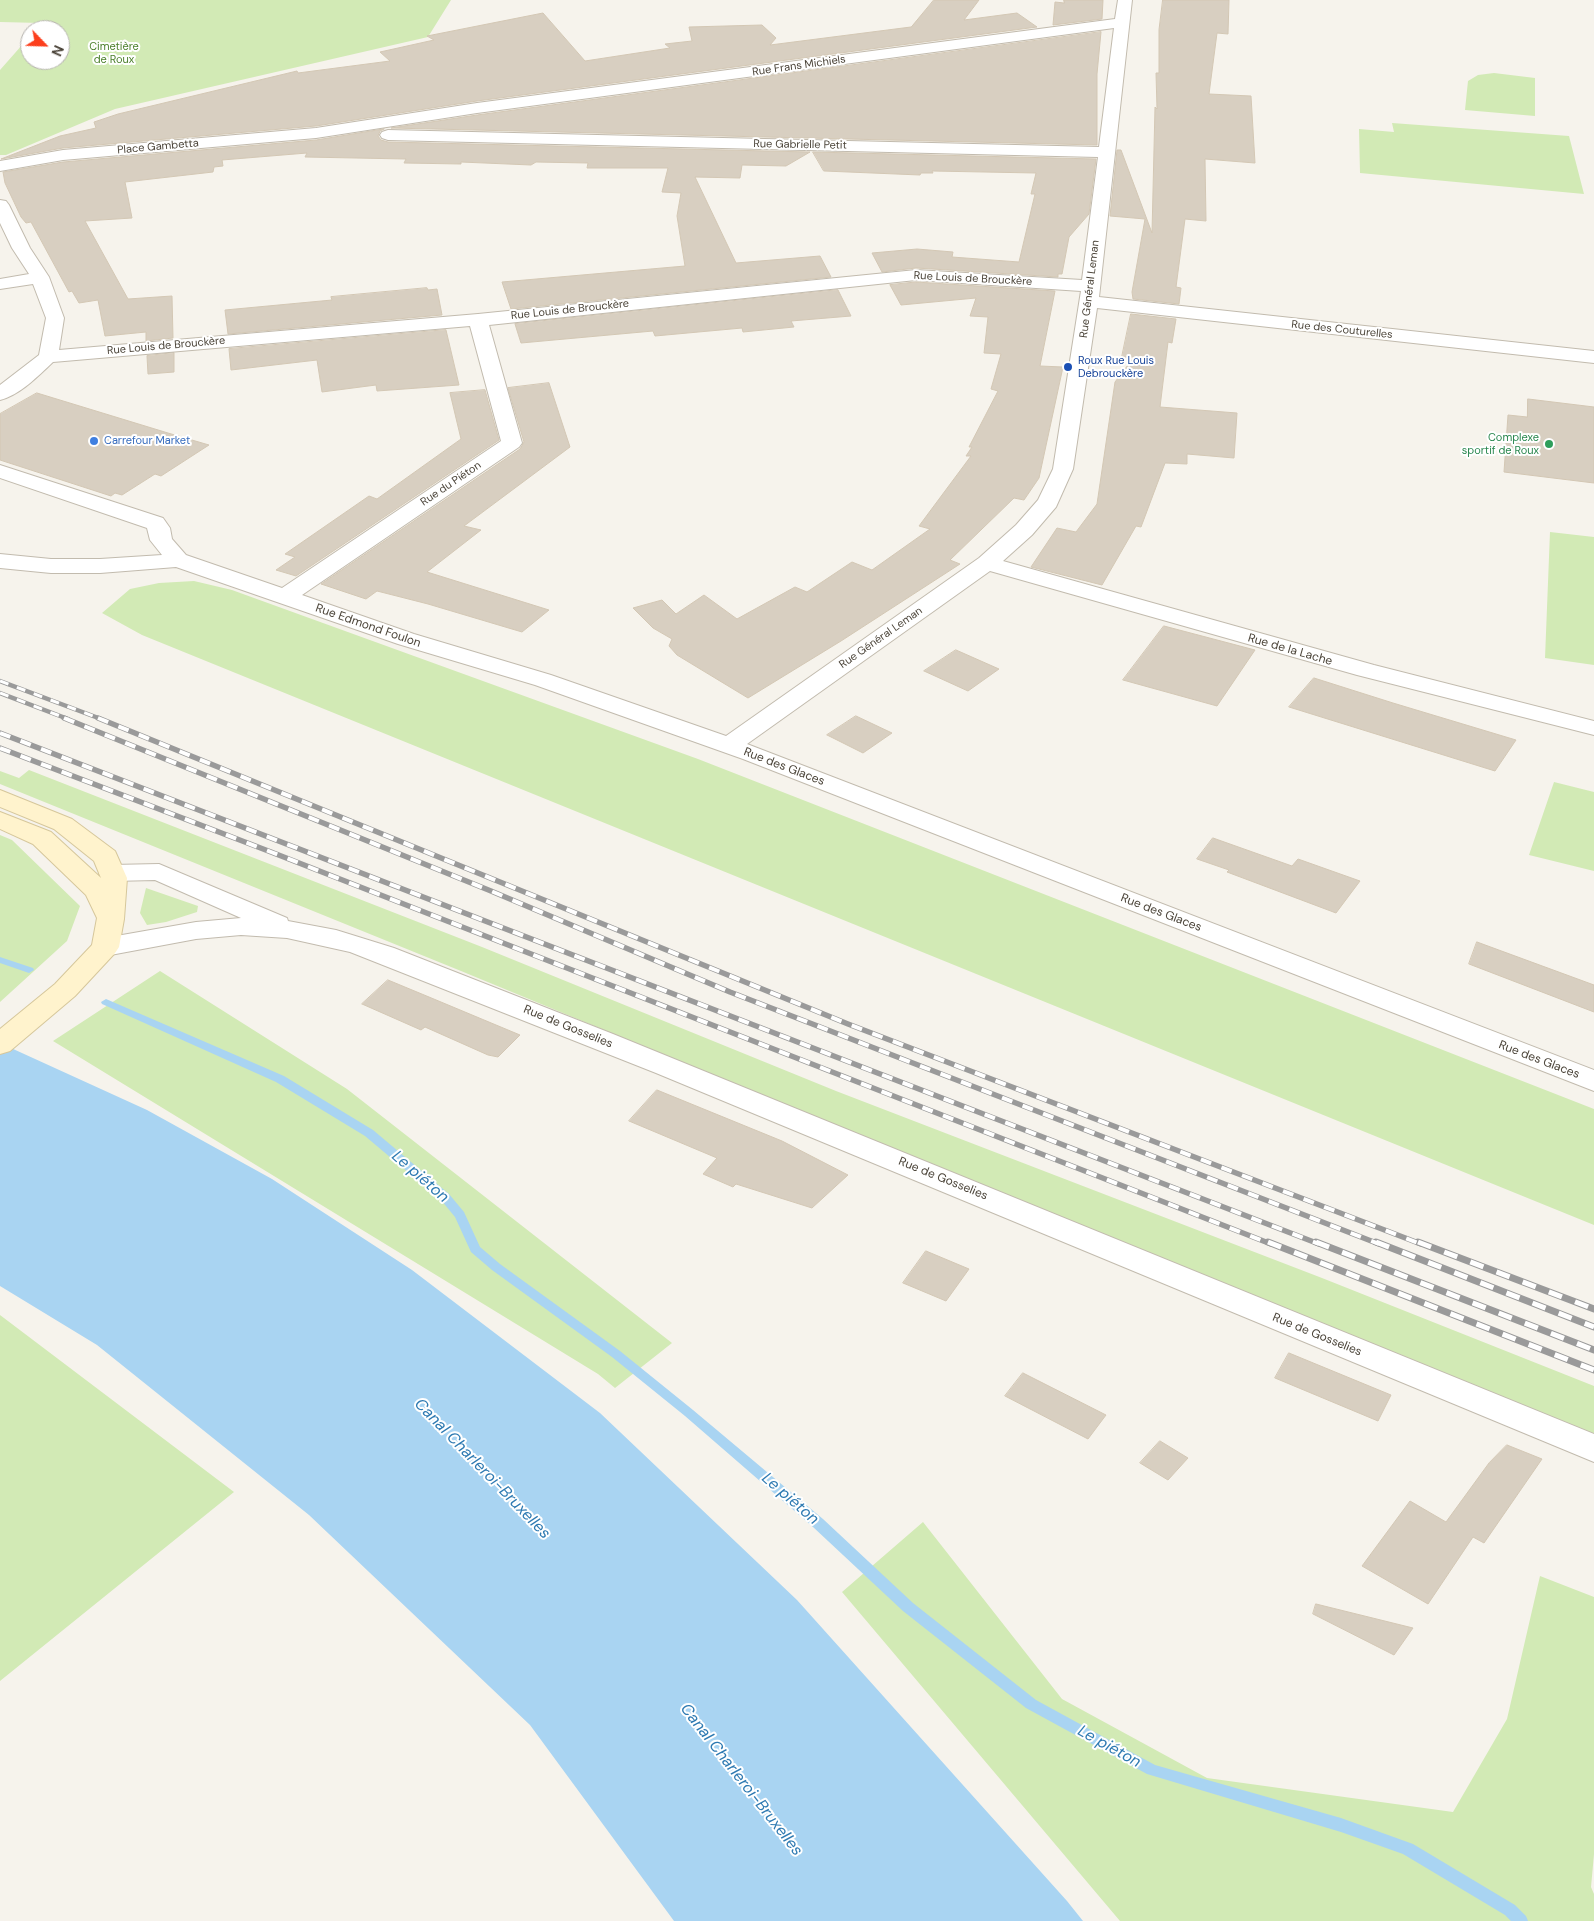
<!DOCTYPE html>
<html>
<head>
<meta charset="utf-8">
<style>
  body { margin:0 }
  #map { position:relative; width:1594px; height:1921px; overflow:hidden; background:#f6f3ec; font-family:"DM Sans",sans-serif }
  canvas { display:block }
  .north { position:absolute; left:20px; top:20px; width:50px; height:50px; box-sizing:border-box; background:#fff; border:1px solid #b7b4b0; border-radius:50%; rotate:114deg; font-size:14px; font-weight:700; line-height:20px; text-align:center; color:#4b4439 }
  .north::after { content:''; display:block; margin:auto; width:18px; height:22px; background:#fc3f1d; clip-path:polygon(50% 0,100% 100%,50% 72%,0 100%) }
</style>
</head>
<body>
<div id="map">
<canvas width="1594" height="1921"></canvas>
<div class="north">N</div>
</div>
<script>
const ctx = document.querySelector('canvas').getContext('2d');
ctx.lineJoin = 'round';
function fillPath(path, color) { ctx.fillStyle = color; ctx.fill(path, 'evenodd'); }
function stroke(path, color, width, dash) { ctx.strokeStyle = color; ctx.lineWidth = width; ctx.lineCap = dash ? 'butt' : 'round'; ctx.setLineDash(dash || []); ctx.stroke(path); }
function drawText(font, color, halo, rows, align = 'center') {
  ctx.font = font + ' "DM Sans",sans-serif'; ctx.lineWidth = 4; ctx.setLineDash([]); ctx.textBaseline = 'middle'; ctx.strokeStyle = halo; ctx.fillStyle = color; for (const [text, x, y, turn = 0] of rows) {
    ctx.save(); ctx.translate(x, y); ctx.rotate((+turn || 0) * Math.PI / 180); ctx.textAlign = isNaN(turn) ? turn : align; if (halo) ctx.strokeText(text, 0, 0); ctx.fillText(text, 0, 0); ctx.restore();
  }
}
fillPath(new Path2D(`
  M0 0H451L428 37 115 109 6 155H0V70L30 36V60H60V30H35L41 23 0 22Z
  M1494 73 1535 78V116L1465 110 1468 81 1478 75Z
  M1392 123 1569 136 1584 194 1360 173 1359 129 1394 132Z
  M1550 532 1594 537V665L1545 658Z
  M194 581 232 590 698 759 1594 1109V1225L142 635 102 613 130 589 159 583Z
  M29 770 482 947 836 1091 1322 1278 1594 1386V1434L987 1188 461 971 0 784V771L19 778Z
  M1554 782 1594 792V871L1529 855Z
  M0 835 12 840 80 906 67 941 0 1002Z
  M146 888 198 906 197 912 166 922 147 925 140 913Z
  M160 971 347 1089 672 1343 615 1388 598 1374 53 1041Z
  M0 1315 234 1492 0 1681Z
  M923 1522 1062 1699 1207 1778 1453 1812 1507 1719 1540 1576 1594 1597V1854L1591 1887 1594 1894V1921H1120L842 1592Z`), '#d2eab5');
fillPath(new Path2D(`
  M0 1043 147 1110 272 1179 412 1270 600 1413 797 1600 1067 1901 1083 1921H674L530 1725 309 1515 97 1345 0 1286Z`), '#a9d4f2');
fillPath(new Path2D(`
  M0 957 33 968 34 970 29 973 0 963Z
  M106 999 284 1076 373 1130 449 1194 464 1212 480 1247 500 1264 620 1351 693 1410 823 1519 913 1603 1036 1700 1155 1765 1341 1818 1413 1844 1515 1905 1526 1916 1528 1921H1511L1505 1915 1403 1854 1341 1832 1147 1774 1026 1708 903 1611 813 1527 685 1416 612 1357 492 1270 471 1252 455 1217 441 1200 365 1136 276 1082 102 1004 101 1002Z`), '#a9d4f2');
const building = new Path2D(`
  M934 0H979L964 20 1017 13 1037 27 477 101 316 126 63 148 1 159 60 136 96 128 94 122 118 114 297 71 298 73 390 61 380 52 434 40 427 36 543 13 585 61 670 48 665 44 692 41 689 27 762 25 776 38 770 45 911 27Z
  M1064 0H1103L1102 19 1053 25 1055 2 1064 3Z
  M1163 0H1229L1228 34 1217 33 1209 94 1251 96 1255 163 1205 159 1206 221 1185 219 1176 287 1181 288 1179 304 1133 299 1132 292 1145 219 1110 216 1117 150H1121L1152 233 1155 107 1157 109 1156 73H1159V30Z
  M1101 32 1097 74V145L391 128 477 115Z
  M384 129 380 131 378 136 381 140 388 142 810 152 786 166 742 165 740 178 695 177 736 263 820 256 831 277 511 309 502 282 685 266 677 216 681 193 662 192 668 168H587L588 163 536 162 531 165 461 162V164L404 163 406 159 305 157 307 153 222 160 223 166 214 167 213 172 125 182 132 218 85 221 128 299 172 296 173 338 146 341V332L105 336 98 300 79 303 72 291 69 292 31 222 26 223 21 217 5 183 3 172 63 162 316 140Z
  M813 152 1096 159 1089 214 1069 237 1062 274H1058V277L916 268 882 272 872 253 917 249 953 252 952 257 1019 262 1035 194H1031L1036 173 932 171 933 173H921L920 175 824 171Z
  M916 282 1055 291 1040 366 1063 367 1039 478 1024 500 1014 498 950 560 960 564 841 641 748 698 677 655 669 646 672 639 653 628 633 608 662 600 676 614 704 595 737 619 795 587 807 592 852 562 872 570 930 529 919 526 971 456H966L972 447H969L998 391 991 389 1001 354 984 353 988 317 970 316 976 298 901 305 890 285Z
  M427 288 428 290 437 289 442 315 228 334 225 310 332 300 331 297Z
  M838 290 851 316 791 321 794 327 743 332 742 328 655 336 653 331 521 343 515 324Z
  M1131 314 1176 319 1172 343 1168 342 1160 407 1237 413 1234 458 1187 454V464L1165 463 1141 527 1136 526 1102 585 1031 567 1057 528 1076 532 1097 504 1115 382 1134 357H1122Z
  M446 330 459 385 377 391 376 385 322 392 317 360 231 370 229 349Z
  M174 353V372L148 374 147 356Z
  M549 383 570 447 464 526 481 530 427 572 549 610 522 632 428 604 377 591 366 599 321 584 520 449 524 442 508 388Z
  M485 390 499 440 296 576 276 570 295 557 285 554 369 496 377 499 461 439 450 393Z
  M37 393 168 433 209 445 161 476 155 474 122 495 115 493 111 496 0 460V414Z
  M1528 399 1594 407V483L1504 472 1508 415 1527 417Z
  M1164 626 1255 650 1217 706 1123 680Z
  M956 650 999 669 968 691 924 671Z
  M1314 678 1393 703 1516 740 1495 771 1289 707Z
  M856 716 892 733 863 753 827 735Z
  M1213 838 1292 866 1298 859 1360 881 1336 913 1227 872 1229 870 1197 859Z
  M1477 942 1594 985V1012L1469 964Z
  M388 980 429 997 520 1035 498 1057 488 1055 425 1027 421 1030 362 1004Z
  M657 1090 782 1141 848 1175 812 1208 736 1184 733 1187 703 1174 717 1158 629 1121Z
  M926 1251 969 1269 946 1301 903 1283Z
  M1289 1353 1391 1395 1378 1421 1275 1378Z
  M1023 1373 1106 1415 1088 1439 1005 1396Z
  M1160 1441 1188 1458 1168 1480 1140 1463Z
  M1507 1445 1542 1459 1484 1543 1473 1537 1428 1604 1362 1566 1410 1501 1446 1522 1489 1463Z
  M1316 1604 1413 1628 1394 1655 1313 1614Z`);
fillPath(building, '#d8cfc1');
stroke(building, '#d3c7b4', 1);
const street = new Path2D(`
  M1118 0H1132L1099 297 1594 351V363L1097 308 1073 469 1056 507 1032 535 1003 561 1374 665 1594 721V735L1357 675 990 571 747 744 1594 1070V1091L743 759 535 685 398 644 176 567 100 573H51L0 568V554L51 559H100L162 555 150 540 147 528 0 478V465L163 518 170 528 172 539 186 555 282 588 501 441 470 326 53 362C38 376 20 395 0 400V385L39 355 46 318 33 284 0 289V279L29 274 12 248 0 223V200L6 201 9 205 30 248 49 277 64 318 59 350 478 314 916 270 1082 280 1098 157 388 140 382 138 380 135 382 132 388 130 1099 147 1114 28 477 113 316 138 63 160 0 171V161L63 150 316 128 477 103 1115 19ZM916 280 1081 291 1053 469 1038 500 1016 525 979 558 726 736 551 675 414 634 302 595 519 447 522 443 489 325Z
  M159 864 287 918 288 921 336 930 394 948 613 1034 1594 1434V1462L656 1073 350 952 287 938 241 935 196 939 105 956 95 953 91 947 95 941 105 938 196 922 241 918 155 880 112 881 103 879 99 873 103 867 112 865Z`);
const secondary = new Path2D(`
  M0 790 72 819 115 851 127 878 124 919 119 947 115 953 75 996 10 1051 0 1054V1029L55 984 92 945 97 918 86 895 33 844 0 829V812L51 832 101 878 94 861 54 829 0 807Z`);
stroke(street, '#c2bbae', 2);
stroke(secondary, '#d6c79b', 2);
fillPath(street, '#fff');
fillPath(secondary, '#fff3cd');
const railFar2 = new Path2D(`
  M0 681 101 719
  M0 693 68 719`);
const railFar1 = new Path2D(`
  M64 718 491 891 730 992 1379 1244
  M98 718 848 1024 1421 1244
  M0 733 1319 1244
  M0 748 271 852 1271 1244`);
const rail = new Path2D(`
  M1268 1242 1594 1370
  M1316 1242 1594 1350
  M1376 1242 1594 1327
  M1418 1242 1594 1309`);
stroke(railFar2, '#9a9a9a', 4.5);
stroke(railFar1, '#9a9a9a', 5.5);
stroke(rail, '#9a9a9a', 7);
stroke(railFar2, '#fff', 3, [9]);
stroke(railFar1, '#fff', 4, [11]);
stroke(rail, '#fff', 5, [14]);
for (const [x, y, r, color] of [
  [1068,367,5,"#1a4fb4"],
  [94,441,5,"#3f7fe0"],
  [1549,444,5,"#2e9e5b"]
]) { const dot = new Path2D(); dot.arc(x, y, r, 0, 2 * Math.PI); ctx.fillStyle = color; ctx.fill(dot); stroke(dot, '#fff', 2); }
drawText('11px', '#4a7f2a', '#fff', [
  ["Cimetière",114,47],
  ["de Roux",114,60]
]);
drawText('11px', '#4b4439', '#fff', [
  ["Rue Frans Michiels",799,66,-8],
  ["Rue Gabrielle Petit",800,145,1],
  ["Place Gambetta",158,147,-5],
  ["Rue Louis de Brouckère",973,279,3],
  ["Rue Général Leman",1090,289,-83],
  ["Rue Louis de Brouckère",570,310,-6],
  ["Rue des Couturelles",1342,330,6],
  ["Rue Louis de Brouckère",166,346,-5],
  ["Rue du Piéton",451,484,-34],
  ["Rue Général Leman",881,638,-35]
]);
drawText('11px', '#164399', '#fff', [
  ["Roux Rue Louis",1078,361],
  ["Debrouckère",1078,374]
], 'left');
drawText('11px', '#27864d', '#fff', [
  ["Complexe",1539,438],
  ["sportif de Roux",1539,451]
], 'right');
drawText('11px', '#366cbe', '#fff', [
  ["Carrefour Market",104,441]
], 'left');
drawText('12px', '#4b4439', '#fff', [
  ["Rue Edmond Foulon",368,626,19],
  ["Rue de la Lache",1290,650,16],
  ["Rue des Glaces",784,767,21],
  ["Rue des Glaces",1161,913,21],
  ["Rue de Gosselies",568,1027,22],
  ["Rue des Glaces",1539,1060,21],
  ["Rue de Gosselies",943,1179,22],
  ["Rue de Gosselies",1317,1335,22]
]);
drawText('italic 16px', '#2e7ab2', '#fff', [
  ["Le piéton",420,1177,41],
  ["Canal Charleroi-Bruxelles",482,1469,46],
  ["Le piéton",790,1499,41],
  ["Le piéton",1109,1747,29],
  ["Canal Charleroi-Bruxelles",741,1780,52]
]);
</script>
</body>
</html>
